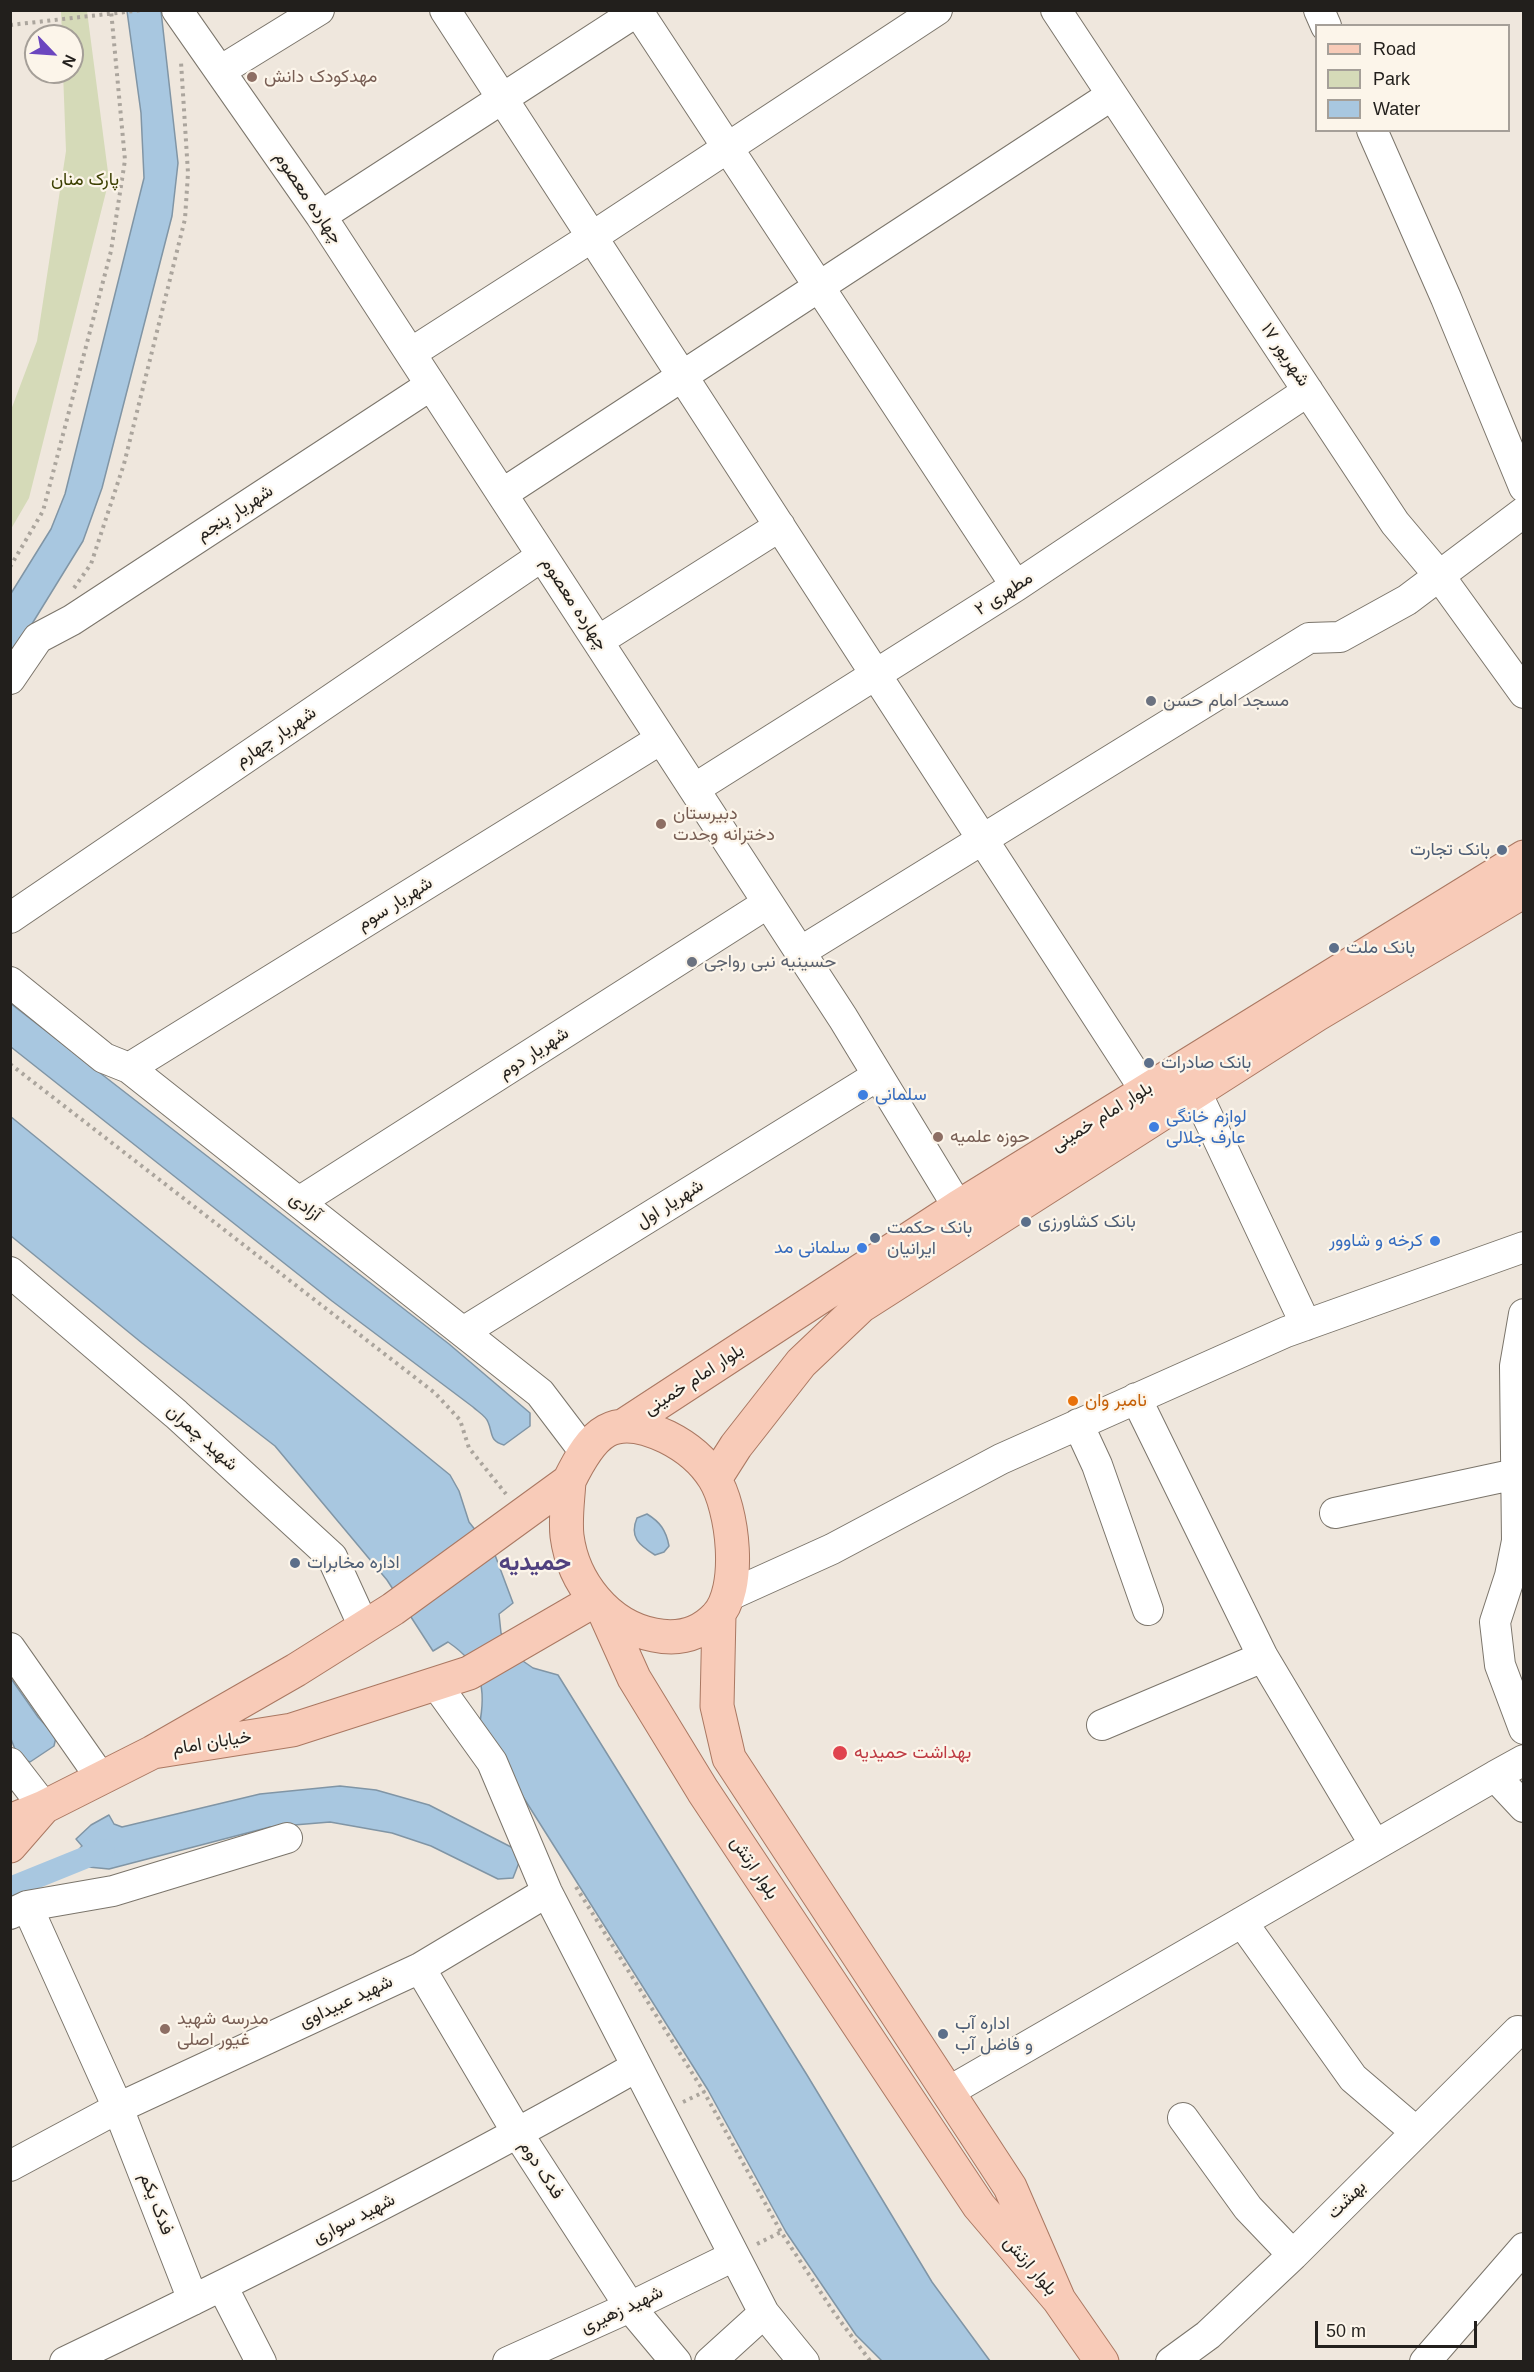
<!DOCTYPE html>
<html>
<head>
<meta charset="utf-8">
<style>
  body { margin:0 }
  #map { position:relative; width:1534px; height:2372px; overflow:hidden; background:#efe7dd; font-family:Arial,sans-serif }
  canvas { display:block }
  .frame { position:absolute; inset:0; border:12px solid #221f1c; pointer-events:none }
  .legend { position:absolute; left:1315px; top:24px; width:195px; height:108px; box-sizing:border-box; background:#fcf5ea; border:2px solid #a59f98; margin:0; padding:8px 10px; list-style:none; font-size:18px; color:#221f1c }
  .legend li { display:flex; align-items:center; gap:12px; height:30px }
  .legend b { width:30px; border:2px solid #a59f98 }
  .north { position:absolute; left:24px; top:24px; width:60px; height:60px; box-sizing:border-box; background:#fcf5ea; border:2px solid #a59f98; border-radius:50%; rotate:115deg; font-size:16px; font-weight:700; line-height:24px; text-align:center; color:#221f1c }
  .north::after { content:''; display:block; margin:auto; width:21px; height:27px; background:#6b46bf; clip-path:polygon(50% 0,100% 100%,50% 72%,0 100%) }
  .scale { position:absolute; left:1315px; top:2321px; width:162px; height:27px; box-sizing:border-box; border:3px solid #221f1c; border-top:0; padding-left:8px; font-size:18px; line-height:21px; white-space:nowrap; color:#221f1c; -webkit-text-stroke:4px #fcf5ea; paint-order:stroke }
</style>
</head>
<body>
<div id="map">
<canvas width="1534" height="2372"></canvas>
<div class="frame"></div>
<ul class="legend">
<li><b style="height:8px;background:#f8cbb8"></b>Road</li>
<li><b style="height:16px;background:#d5dab8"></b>Park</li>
<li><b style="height:16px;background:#a8c7e0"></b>Water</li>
</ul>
<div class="north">N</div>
<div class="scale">50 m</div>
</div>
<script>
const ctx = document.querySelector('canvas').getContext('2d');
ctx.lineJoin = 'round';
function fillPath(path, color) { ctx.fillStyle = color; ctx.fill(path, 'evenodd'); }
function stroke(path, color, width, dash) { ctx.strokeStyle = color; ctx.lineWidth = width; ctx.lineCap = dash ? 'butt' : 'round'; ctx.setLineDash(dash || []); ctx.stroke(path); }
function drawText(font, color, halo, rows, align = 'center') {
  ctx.font = font + ' Arial,Vazirmatn,sans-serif'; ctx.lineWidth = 4.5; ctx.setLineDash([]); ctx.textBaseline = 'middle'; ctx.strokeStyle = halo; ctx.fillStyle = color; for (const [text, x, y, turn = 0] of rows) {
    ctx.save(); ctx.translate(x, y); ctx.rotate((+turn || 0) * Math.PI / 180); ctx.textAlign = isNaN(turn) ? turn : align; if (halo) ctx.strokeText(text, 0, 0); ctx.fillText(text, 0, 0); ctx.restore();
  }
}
fillPath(new Path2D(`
  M61 11H87L109 180 29 498 11 529V410L37 341 66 151 63 72H72V36H62Z`), '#d5dab8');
const water = new Path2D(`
  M127 11H161L178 163 172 216 102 488 83 541 11 658 10 595 51 529 65 494 144 178 141 113Z
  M10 1003 449 1344 530 1413V1426L504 1445C489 1441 493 1433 488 1422 486 1416 477 1411 473 1407L332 1301 11 1047Z
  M10 1116 450 1475 459 1491 469 1522 495 1555 513 1603 499 1614 501 1633 520 1659 533 1668 558 1675 807 2075 932 2282 990 2361H882L856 2335 786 2232 708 2090 479 1727C487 1688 482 1665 448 1642L433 1651 387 1580 275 1446 142 1343 11 1236Z
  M647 1514C660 1522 666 1530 669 1546L664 1552 655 1555C639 1545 629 1537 637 1518Z
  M10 1677 38 1717 56 1737 54 1746 30 1762 18 1757 11 1739Z
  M340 1786 376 1790 429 1805 513 1848 520 1860 513 1878 498 1879 431 1846 392 1833 330 1822 270 1827 109 1869 78 1866 73 1856 82 1846 76 1839 91 1825 109 1815 114 1824 122 1827 260 1794Z`);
fillPath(water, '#a8c7e0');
stroke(water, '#8095a5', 1.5);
stroke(new Path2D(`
  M10 1888 104 1850`), '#a8c7e0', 22);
const minor = new Path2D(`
  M177 10 321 216 843 1018 958 1207
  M445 10 1145 1090
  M637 10 1016 586
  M1056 10 1395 523 1438 574 1524 693
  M1319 10 1326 26
  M220 71 319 10
  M1372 130 1446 298 1524 487
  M321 216 639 10
  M411 353 592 237 937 10
  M502 494 1112 95
  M598 641 780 526
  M10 679 38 638 72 620 431 385
  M694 789 1016 586 1308 391
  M10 918 542 556
  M800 952 1309 638 1340 637 1407 600 1524 512
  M10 982 104 1058 129 1068 540 1393 584 1451
  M129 1068 661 739
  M1196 1092 1306 1325
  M299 1202 768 903
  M10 1272 176 1414 332 1557 364 1627
  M1524 1314 1515 1366 1517 1541 1510 1576 1495 1622 1500 1665 1524 1729
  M463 1332 877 1076
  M1136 1398 1263 1657 1375 1845
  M1078 1424 1097 1465 1148 1610
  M1335 1513 1516 1474
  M728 1596 832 1549 1001 1459 1286 1332 1524 1247
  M10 1648 101 1778
  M436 1684 492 1762 547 1892 764 2313 804 2362
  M1102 1725 1263 1657
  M10 1763 44 1807
  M1495 1776 1524 1760
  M27 1906 113 1891 287 1838
  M10 1914 27 1906 118 2108 193 2300
  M1242 1922 1353 2078 1415 2131
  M420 1968 518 2134 630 2307 676 2362
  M948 2092 1495 1776 1524 1807
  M1183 2118 1248 2208 1293 2255
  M10 2166 118 2108 420 1968 547 1892
  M222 2286 261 2362
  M65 2362C259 2269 450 2173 636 2067
  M508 2362 630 2307 734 2256
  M710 2362 764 2313
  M1171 2362 1208 2335 1293 2255 1518 2031
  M1425 2362 1524 2248`);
const major = new Path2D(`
  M626 1424 958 1207 1524 857
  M715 1479 736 1446 801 1363 861 1306 1316 1015 1524 891
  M569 1481C568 1499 565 1518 567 1536 573 1582 607 1626 654 1635 678 1640 699 1635 716 1617 743 1590 733 1508 714 1478 703 1460 685 1446 667 1437 612 1411 593 1432 569 1481L393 1609 296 1670 153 1752 292 1730 469 1673 595 1600
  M603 1609 634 1678 703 1791 979 2206 1059 2300 1010 2187 729 1758 717 1706 719 1615
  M44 1807 153 1752
  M10 1821 44 1807 10 1846
  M1059 2300 1102 2362`);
stroke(minor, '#7b756b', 32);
stroke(major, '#aa7862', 35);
stroke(new Path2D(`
  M10 25 143 10
  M10 567 43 511 111 251 125 160 111 10
  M74 588 91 564 124 464 185 219 188 173 181 62
  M10 1064 435 1393 460 1420 469 1448 506 1494
  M576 1887 704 2092 781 2232 835 2314 871 2362
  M683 2102 704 2092
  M757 2244 781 2232`), '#aba59d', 4, [3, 4.5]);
stroke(minor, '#fff', 30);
stroke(major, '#f8cbb8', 33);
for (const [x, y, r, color] of [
  [252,77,6,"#8d6e63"],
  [1151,701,6,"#6b7280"],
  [661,824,6,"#8d6e63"],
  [1502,850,6,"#5c6f8a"],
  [1334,948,6,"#5c6f8a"],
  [692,962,6,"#6b7280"],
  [1149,1063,6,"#5c6f8a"],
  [863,1095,6,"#3f7fe0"],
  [1154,1127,6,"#3f7fe0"],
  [938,1137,6,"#8d6e63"],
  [1026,1222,6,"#5c6f8a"],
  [875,1238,6,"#5c6f8a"],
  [1435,1241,6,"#3f7fe0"],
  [862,1248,6,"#3f7fe0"],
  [1073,1401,6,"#e8710a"],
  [295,1563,6,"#5c6f8a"],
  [840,1753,8,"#e0444e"],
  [165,2029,6,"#8d6e63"],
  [943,2034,6,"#5c6f8a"]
]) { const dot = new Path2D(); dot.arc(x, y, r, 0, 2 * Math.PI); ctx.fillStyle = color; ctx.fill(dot); stroke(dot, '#fcf5ea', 2); }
drawText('18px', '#785e54', '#fcf5ea', [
  ["مهدکودک دانش",264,77],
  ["دبیرستان",673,814],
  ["دخترانه وحدت",673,835],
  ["حوزه علمیه",950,1137],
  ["مدرسه شهید",177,2019],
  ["غیور اصلی",177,2040]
], 'left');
drawText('18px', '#3b3f00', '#fcf5ea', [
  ["پارک منان",85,180]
]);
drawText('18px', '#221f1c', '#fcf5ea', [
  ["چهارده معصوم",308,198,56],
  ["۱۷ شهریور",1285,355,56],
  ["شهریار پنجم",235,513,-33],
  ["مطهری ۲",1004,594,-33],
  ["چهارده معصوم",574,604,57],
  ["شهریار چهارم",276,737,-34],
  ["شهریار سوم",395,904,-32],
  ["شهریار دوم",534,1053,-33],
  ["بلوار امام خمینی",1102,1117,-32],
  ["شهریار اول",670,1204,-32],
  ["آزادی",305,1207,38],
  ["بلوار امام خمینی",694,1380,-33],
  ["شهید چمران",202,1438,42],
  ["خیابان امام",212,1743,-9],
  ["بلوار ارتش",754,1868,56],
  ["شهید عبیداوی",346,2002,-25],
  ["فدک دوم",541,2170,57],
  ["بهشت",1347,2200,-45],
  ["فدک یکم",156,2204,69],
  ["شهید سواری",354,2219,-27],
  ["بلوار ارتش",1030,2266,49],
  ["شهید زهیری",622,2310,-25]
]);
drawText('18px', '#5b616d', '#fcf5ea', [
  ["مسجد امام حسن",1163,701],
  ["حسینیه نبی رواجی",704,962]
], 'left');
drawText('18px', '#4e5e75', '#fcf5ea', [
  ["بانک تجارت",1490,850,"right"],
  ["بانک ملت",1346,948],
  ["بانک صادرات",1161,1063],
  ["بانک کشاورزی",1038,1222],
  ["بانک حکمت",887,1228],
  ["ایرانیان",887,1249],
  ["اداره مخابرات",307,1563],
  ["اداره آب",955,2024],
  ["و فاضل آب",955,2045]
], 'left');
drawText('18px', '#366cbe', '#fcf5ea', [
  ["سلمانی",875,1095],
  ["لوازم خانگی",1166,1117],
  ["عارف جلالی",1166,1138],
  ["کرخه و شاوور",1423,1241,"right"],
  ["سلمانی مد",850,1248,"right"]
], 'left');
drawText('18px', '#c56008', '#fcf5ea', [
  ["نامبر وان",1085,1401]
], 'left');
drawText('18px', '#be3a42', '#fcf5ea', [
  ["بهداشت حمیدیه",854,1753]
], 'left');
drawText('bold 24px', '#50417f', '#fcf5ea', [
  ["حمیدیه",535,1563]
]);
</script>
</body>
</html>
